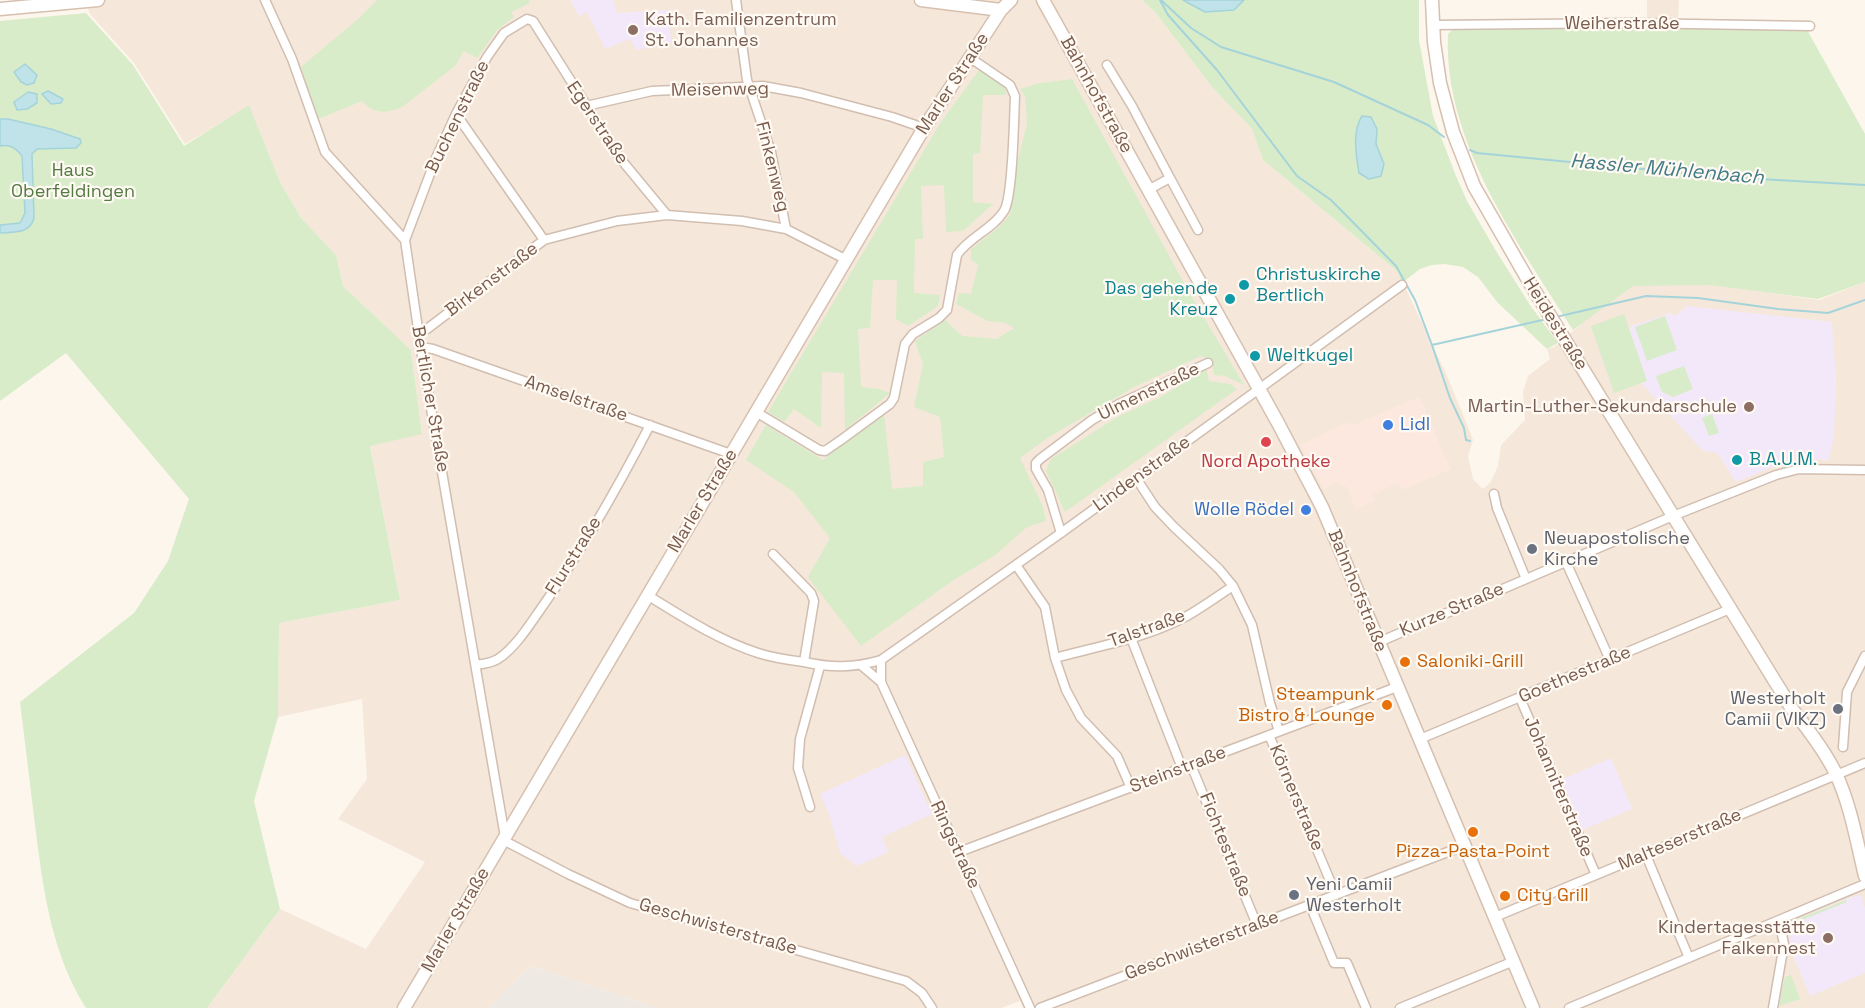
<!DOCTYPE html>
<html>
<head>
<meta charset="utf-8">
<style>
  body { margin:0 }
  canvas { display:block; background:#fdf6ec }
</style>
</head>
<body>
<canvas width="1865" height="1008"></canvas>
<script>
const ctx = document.querySelector('canvas').getContext('2d');
ctx.lineJoin = 'round';
function fillPath(path, color) { ctx.fillStyle = color; ctx.fill(path, 'evenodd'); }
function stroke(path, color, width, dash) { ctx.strokeStyle = color; ctx.lineWidth = width; ctx.lineCap = dash ? 'butt' : 'round'; ctx.setLineDash(dash || []); ctx.stroke(path); }
function drawText(font, color, halo, rows, align = 'center') {
  ctx.font = font + ' "Space Grotesk",sans-serif'; ctx.lineWidth = 4.5; ctx.setLineDash([]); ctx.textBaseline = 'middle'; ctx.strokeStyle = halo; ctx.fillStyle = color; for (const [text, x, y, turn = 0] of rows) {
    ctx.save(); ctx.translate(x, y); ctx.rotate((+turn || 0) * Math.PI / 180); ctx.textAlign = isNaN(turn) ? turn : align; if (halo) ctx.strokeText(text, 0, 0); ctx.fillText(text, 0, 0); ctx.restore();
  }
}
fillPath(new Path2D(`
  M99 0H1142L1155 12 1212 87 1252 129 1263 160 1398 272 1447 376 1464 417 1473 440 1468 456 1473 479 1483 489 1490 483 1498 466 1501 445 1525 420 1523 392 1528 376 1550 359 1547 349 1554 347 1592 315 1634 285 1711 284 1819 300 1865 282V1008H1023L1020 1001 1001 1008H657L530 966 489 1008H207L280 909 366 949 425 862 338 819 367 779 362 699 278 717 279 623 400 600 370 445 422 433 411 350 343 286 336 255 301 218 280 182 249 106 185 144 134 63 89 13 87 1Z
  M1647 0H1679L1678 21 1647 20Z`), '#f5e8da');
fillPath(new Path2D(`
  M1420 397 1450 469 1402 490 1399 483 1373 494 1375 501 1356 509 1347 487 1337 482 1324 489 1301 445 1333 429 1350 422 1351 426Z`), '#fde8e0');
fillPath(new Path2D(`
  M530 966 657 1008H489Z`), '#efe9e4');
fillPath(new Path2D(`
  M570 0H613L617 13 669 10 671 43 636 50 630 39 605 49 587 12 579 16Z
  M1687 306 1832 322 1836 379 1834 437 1828 461 1800 456 1736 482 1717 453 1702 450 1641 383 1647 381 1629 327 1670 313 1675 316Z
  M905 755 932 814 882 837 888 852 857 866 840 853 829 814 820 794Z
  M1611 758 1632 809 1582 830 1561 780Z
  M1857 895 1862 897 1865 909V973L1810 996 1789 946 1793 921Z`), '#f3e8fa');
fillPath(new Path2D(`
  M377 0H529L530 3 511 12 514 17 498 29 477 58 464 51 455 66 402 107C387 114 373 114 362 101L318 119 301 67 358 19Z
  M1142 0H1419V40L1433 116 1456 176 1467 201 1496 251 1530 305 1558 343 1547 349 1498 303 1478 277 1463 267 1445 264 1432 265 1420 269 1402 283 1398 272 1263 160 1252 129 1212 87 1155 12Z
  M86 13 133 65 184 146 249 105 280 182 301 218 336 255 343 286 411 350 422 434 370 446 400 600 279 623 278 717 254 801 280 909 207 1008H86C51 953 43 888 35 825 30 784 25 743 20 702L134 613 168 561 189 499 66 353 0 401V21Z
  M1455 27 1806 28 1865 134V282L1818 299 1710 285 1633 286 1573 330C1518 243 1443 141 1448 34Z
  M980 69 1006 88V95H983L980 153 973 154V202L993 204 963 231 946 232 944 185 921 186 923 239H915L914 293 940 295 938 306 908 326 896 319 897 280H873L870 328 858 329 861 387 879 389 890 393 845 430 844 373 822 372 821 428 794 409 784 422 768 412 941 122Z
  M1072 79 1190 294 1244 385 1225 376 1214 375 1212 361 1201 356 1134 387 1049 437 1020 458 1043 507 1046 521 1027 527 994 556 955 579 861 646 808 577 830 538 794 492 746 460 766 425 823 460 884 412 892 489 923 486V462L944 457 940 417 914 407 923 364 915 341 945 320 962 336 997 339 1014 328 1005 323 988 321 956 304 959 293 971 294 978 265 971 260V249L998 228 1010 215 1017 163 1027 124 1025 96 1020 89 1040 83Z
  M1624 314 1647 381 1614 393 1591 326Z
  M1665 316 1677 350 1647 361 1635 327Z
  M1684 366 1693 389 1673 397 1662 392 1656 376Z
  M1206 368 1209 381 1230 384 1237 389 1065 512 1046 471 1051 459 1119 416 1161 397Z
  M1712 414 1719 433 1709 436 1702 418Z
  M1846 900 1847 902 1797 922 1792 930 1793 921Z
  M1791 975 1800 999 1779 1006 1785 977Z`), '#d8ecc9');
const water = new Path2D(`
  M1183 0H1244L1234 10 1205 12Z
  M25 64 37 75 34 83 27 85 21 82 14 72Z
  M48 91 63 99 61 103 51 104 42 94Z
  M28 92 37 94V103L27 109 17 110 14 102Z
  M1362 116 1371 117 1377 129 1376 144 1384 164 1381 176 1369 179 1359 173C1356 155 1352 131 1362 116Z
  M0 119H8L51 129 80 139 81 143 76 148 37 149 32 154 34 218C30 234 14 232 0 233V225L20 223 25 213 22 156C16 148 10 144 0 146Z`);
fillPath(water, '#bfe3e8');
stroke(water, '#a5d3da', 1.5);
stroke(new Path2D(`
  M1160 0 1168 15 1217 70 1297 176 1331 200 1396 266 1415 300 1432 345 1547 319
  M1161 0 1191 28 1221 47 1334 82 1428 125 1444 137
  M1470 150 1477 153 1725 177 1865 185
  M1556 317 1646 296 1698 298 1778 309 1828 313 1865 300
  M1432 345 1450 398 1464 428 1466 440 1470 441`), '#a5d3da', 2);
const street = new Path2D(`
  M265 0 292 59 325 152 405 240 422 356 505 837
  M736 0 747 80 771 152 786 229
  M1433 25 1632 23 1810 26
  M1107 65 1132 106 1170 178
  M586 106 652 91 763 86 801 93 892 117 924 128
  M456 114 544 240
  M1148 190 1170 178 1198 230
  M405 240 436 158 456 114 487 57 504 33 527 19 533 21 619 157 667 215
  M418 330 427 329 544 240 617 221 667 215 742 221 786 229 845 259
  M421 347 433 349 731 454
  M756 412 819 450 825 451 841 440 890 404 894 398 905 344 913 334 939 318 947 310 957 255C969 237 993 229 1004 211 1013 197 1014 116 1015 96L1010 85 969 57
  M1136 478 1155 507 1174 527 1219 569 1233 586 1252 625 1270 703 1279 731
  M1494 494 1497 508 1526 579
  M1061 533 1048 490 1036 469V463L1040 459 1092 420 1119 404 1208 363
  M773 554 811 593 814 601 804 662
  M1566 562 1610 660
  M1016 565 1045 607 1055 658 1066 690 1081 718 1117 756 1131 788
  M647 595C683 617 718 640 758 653 773 658 788 660 804 662 832 668 853 668 881 660L1061 533 1402 285
  M1131 638 1182 768
  M1379 642 1673 516 1776 475 1799 469 1865 470
  M1055 658C1099 646 1147 638 1187 616 1203 607 1218 596 1233 586
  M881 660V682L1030 1008
  M476 665C484 664 491 663 498 659 515 648 528 627 540 610 581 552 617 489 650 425
  M862 666 881 682
  M1520 698 1596 875
  M1269 735 1336 895
  M1420 739 1730 609
  M1843 747 1847 692 1865 656
  M1191 765 1257 925
  M810 807 798 768 800 739 820 666
  M503 840 568 874 630 903 906 981 922 993 932 1008
  M959 852 1397 687
  M1646 855 1689 958
  M1310 905 1334 963H1347L1366 1008
  M1495 917 1865 763
  M1040 1008 1466 845
  M1400 1008 1514 961
  M1569 1008 1865 884
  M1773 1008 1784 944 1779 921`);
const secondary = new Path2D(`
  M921 0 1001 10
  M1043 0 1278 423 1322 507 1533 1008
  M1432 0 1434 42 1440 83 1453 132 1474 186 1528 280 1792 709C1808 729 1825 751 1836 774 1851 806 1857 843 1865 876
  M0 9 98 0
  M404 1008 924 128 1001 10 1011 0`);
stroke(street, '#d1beb0', 11);
stroke(secondary, '#d6c0b0', 15);
stroke(street, '#fff', 8);
stroke(secondary, '#fff', 12);
for (const [x, y, r, color] of [
  [633,30,6,"#8d6e63"],
  [1244,285,6,"#0f9aa8"],
  [1230,299,6,"#0f9aa8"],
  [1255,356,6,"#0f9aa8"],
  [1749,407,6,"#8d6e63"],
  [1388,425,6,"#3f7fe0"],
  [1266,442,6,"#e0444e"],
  [1737,460,6,"#0f9aa8"],
  [1306,510,6,"#3f7fe0"],
  [1532,549,6,"#6b7280"],
  [1405,662,6,"#e8710a"],
  [1387,705,6,"#e8710a"],
  [1838,709,6,"#6b7280"],
  [1473,832,6,"#e8710a"],
  [1294,895,6,"#6b7280"],
  [1505,896,6,"#e8710a"],
  [1828,938,6,"#8d6e63"]
]) { const dot = new Path2D(); dot.arc(x, y, r, 0, 2 * Math.PI); ctx.fillStyle = color; ctx.fill(dot); stroke(dot, '#fffaf3', 2); }
drawText('18px', '#785e54', '#fffaf3', [
  ["Kath. Familienzentrum",645,20,"left"],
  ["St. Johannes",645,41,"left"],
  ["Martin-Luther-Sekundarschule",1737,407],
  ["Kindertagesstätte",1816,928],
  ["Falkennest",1816,949]
], 'right');
drawText('18px', '#7a5c4d', '#fffaf3', [
  ["Weiherstraße",1622,24],
  ["Marler Straße",953,84,-57],
  ["Meisenweg",720,90,-1],
  ["Bahnhofstraße",1096,95,61],
  ["Buchenstraße",458,117,-64],
  ["Egerstraße",597,123,56],
  ["Finkenweg",772,167,76],
  ["Birkenstraße",492,280,-37],
  ["Heidestraße",1555,324,58],
  ["Ulmenstraße",1149,392,-26],
  ["Bertlicher Straße",430,399,80],
  ["Amselstraße",576,399,19],
  ["Lindenstraße",1142,474,-36],
  ["Marler Straße",703,501,-59],
  ["Flurstraße",574,556,-58],
  ["Bahnhofstraße",1357,591,68],
  ["Kurze Straße",1452,610,-23],
  ["Talstraße",1147,629,-20],
  ["Goethestraße",1575,675,-23],
  ["Steinstraße",1178,770,-21],
  ["Johanniterstraße",1558,787,67],
  ["Körnerstraße",1296,798,67],
  ["Malteserstraße",1680,840,-23],
  ["Ringstraße",955,845,65],
  ["Fichtestraße",1225,845,68],
  ["Marler Straße",456,920,-60],
  ["Geschwisterstraße",718,927,16],
  ["Geschwisterstraße",1202,946,-21]
]);
drawText('18px', '#537a41', '#fffaf3', [
  ["Haus",73,171],
  ["Oberfeldingen",73,192]
]);
drawText('18px', '#0d838f', '#fffaf3', [
  ["Christuskirche",1256,275],
  ["Bertlich",1256,296],
  ["Das gehende",1218,289,"right"],
  ["Kreuz",1218,310,"right"],
  ["Weltkugel",1267,356],
  ["B.A.U.M.",1749,460]
], 'left');
drawText('18px', '#366cbe', '#fffaf3', [
  ["Lidl",1400,425],
  ["Wolle Rödel",1294,510,"right"]
], 'left');
drawText('18px', '#be3a42', '#fffaf3', [
  ["Nord Apotheke",1266,462]
]);
drawText('18px', '#5b616d', '#fffaf3', [
  ["Neuapostolische",1544,539],
  ["Kirche",1544,560],
  ["Westerholt",1826,699,"right"],
  ["Camii (VIKZ)",1826,720,"right"],
  ["Yeni Camii",1306,885],
  ["Westerholt",1306,906]
], 'left');
drawText('18px', '#c56008', '#fffaf3', [
  ["Saloniki-Grill",1417,662],
  ["Steampunk",1375,695,"right"],
  ["Bistro & Lounge",1375,716,"right"],
  ["Pizza-Pasta-Point",1473,852,"center"],
  ["City Grill",1517,896]
], 'left');
drawText('italic 20px', '#437c86', '#fffaf3', [
  ["Hassler Mühlenbach",1667,170,5]
]);
</script>
</body>
</html>
